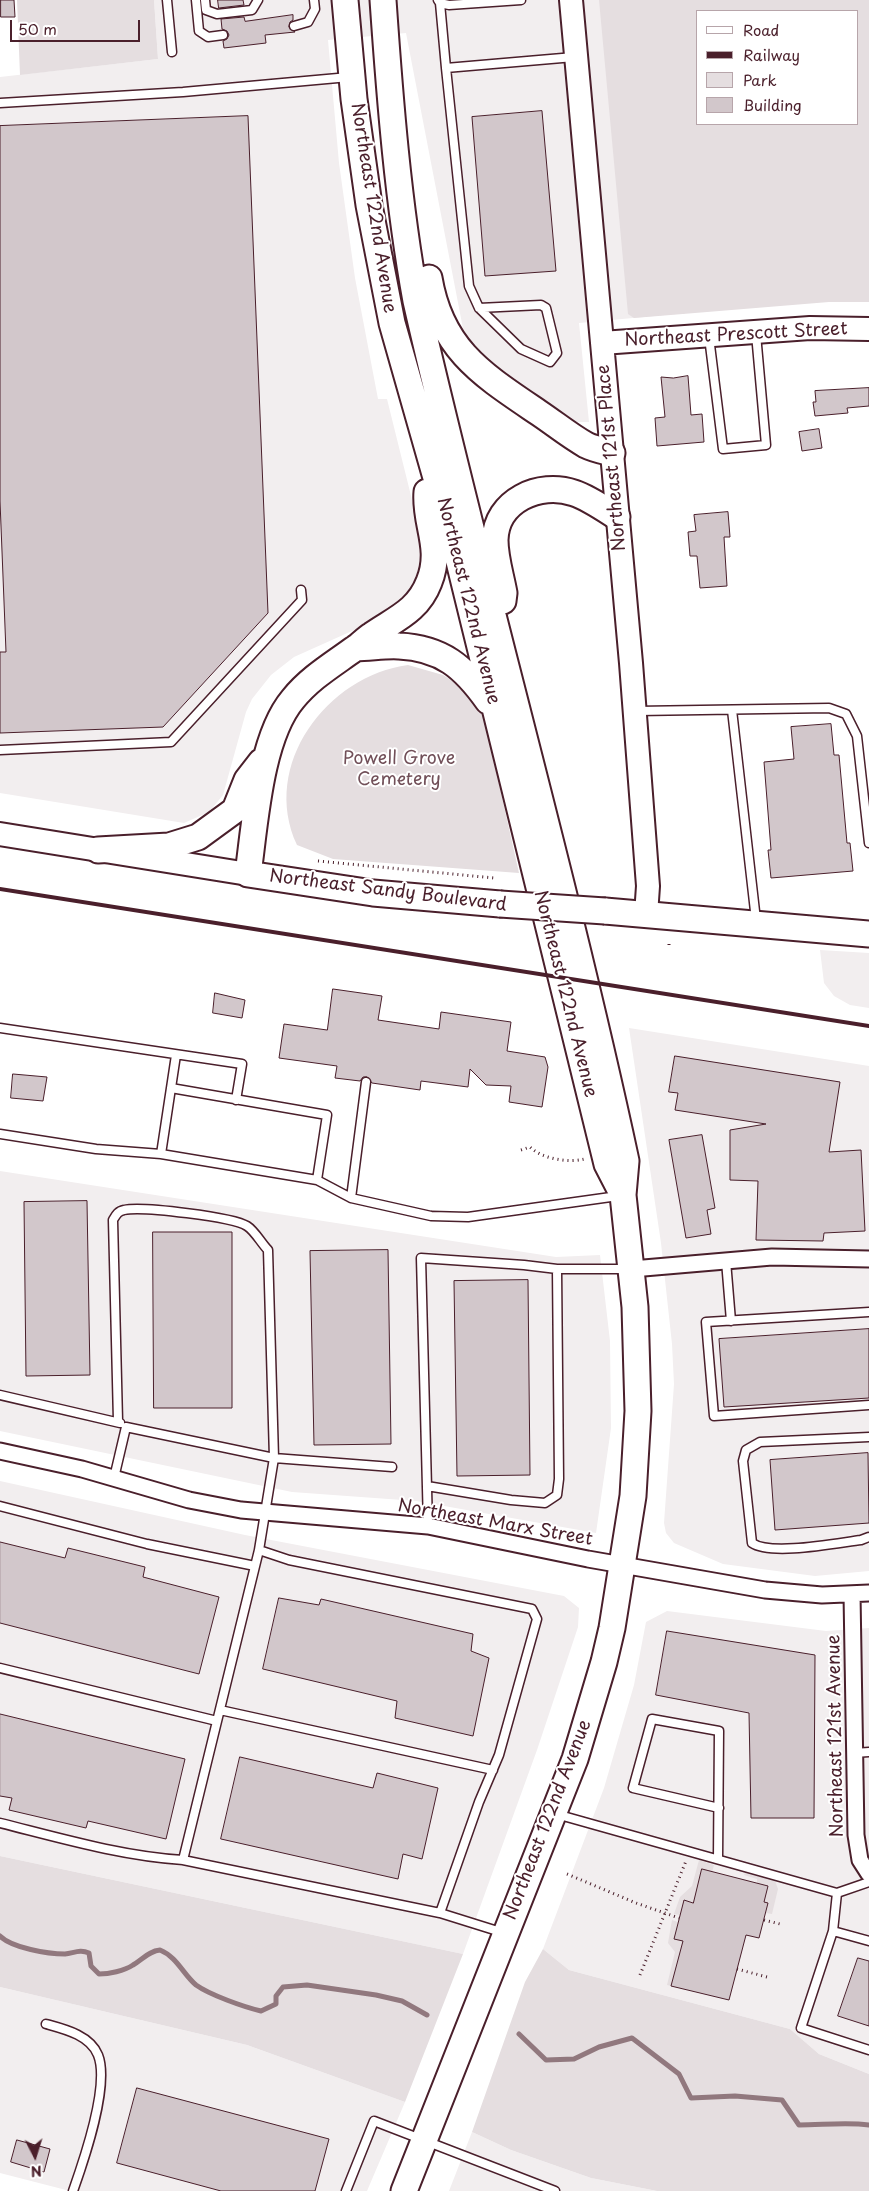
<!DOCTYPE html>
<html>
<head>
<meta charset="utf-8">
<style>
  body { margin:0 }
  #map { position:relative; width:869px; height:2191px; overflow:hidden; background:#fff; font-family:"Playpen Sans",sans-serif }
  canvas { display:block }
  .legend { position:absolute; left:696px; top:10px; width:162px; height:115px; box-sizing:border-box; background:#fff; border:1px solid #b7a5aa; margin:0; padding:6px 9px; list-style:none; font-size:15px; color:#4a1f2b }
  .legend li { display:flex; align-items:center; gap:10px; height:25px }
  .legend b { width:25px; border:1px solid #b7a5aa }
  .north { position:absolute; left:10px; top:2131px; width:50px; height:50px; -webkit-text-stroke:4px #fff; paint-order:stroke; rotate:175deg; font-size:14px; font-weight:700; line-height:20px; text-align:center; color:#4a1f2b }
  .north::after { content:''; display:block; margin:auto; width:18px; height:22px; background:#4a1f2b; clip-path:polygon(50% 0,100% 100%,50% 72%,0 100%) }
  .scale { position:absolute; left:10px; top:20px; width:130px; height:22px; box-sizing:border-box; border:2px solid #4a1f2b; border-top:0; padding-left:6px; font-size:15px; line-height:18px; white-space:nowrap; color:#4a1f2b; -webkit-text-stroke:4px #fff; paint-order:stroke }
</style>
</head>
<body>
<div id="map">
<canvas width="869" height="2191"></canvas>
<ul class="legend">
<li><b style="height:6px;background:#fff"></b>Road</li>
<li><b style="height:6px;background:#4a1f2b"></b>Railway</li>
<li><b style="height:14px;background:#e5dee0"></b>Park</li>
<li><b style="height:14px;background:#d2c7cb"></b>Building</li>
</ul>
<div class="north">N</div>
<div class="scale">50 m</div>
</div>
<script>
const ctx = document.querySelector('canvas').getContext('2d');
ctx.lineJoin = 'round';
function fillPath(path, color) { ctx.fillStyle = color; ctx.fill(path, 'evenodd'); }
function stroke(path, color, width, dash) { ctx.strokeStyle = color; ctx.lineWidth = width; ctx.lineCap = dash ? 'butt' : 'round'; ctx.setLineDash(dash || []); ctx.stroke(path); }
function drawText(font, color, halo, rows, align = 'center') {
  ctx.font = font + ' "Playpen Sans",sans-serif'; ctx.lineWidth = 4; ctx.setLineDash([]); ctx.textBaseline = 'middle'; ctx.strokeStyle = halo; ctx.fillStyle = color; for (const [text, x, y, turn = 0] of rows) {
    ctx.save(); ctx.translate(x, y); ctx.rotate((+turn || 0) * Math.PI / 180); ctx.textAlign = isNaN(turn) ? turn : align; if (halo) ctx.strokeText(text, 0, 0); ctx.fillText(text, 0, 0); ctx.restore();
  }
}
fillPath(new Path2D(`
  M154 0H869V300L838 299 579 323 589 422H571L494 371 465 339 406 33 328 40 339 163 355 278 378 399H387L418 524 423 550 421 564 411 588 395 608 372 622 294 657 271 675 252 699 246 712 223 795 209 812 184 823 0 793V77L158 59ZM698 11H858V124H698Z
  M820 950 869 953V1008L850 1005 834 996 824 983Z
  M629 1028 869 1066V1571L815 1576 723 1564 674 1543 666 1533 664 1523 674 1384 672 1344 661 1243Z
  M0 1171 556 1257 600 1255 610 1341 611 1428 596 1533 416 1501 292 1492 0 1431Z
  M0 1481 245 1535 564 1596 579 1608 578 1627 537 1750 463 1954 0 1856Z
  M667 1611 826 1631 869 1628V2074L819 2054 790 2029 569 1970 543 1949 604 1788 634 1685 646 1622Z
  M0 1987 247 2045 405 2102 367 2191H70L0 2173Z
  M472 2132 511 2150 591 2178 657 2191H449Z`), '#f2eeef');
fillPath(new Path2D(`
  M17 0H154L158 59 20 75Z
  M599 0H869V302H829L634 318 628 314ZM698 11H858V124H698Z
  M408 665 443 675 462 687 482 708 519 873 333 859 297 845C260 765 327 676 408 665Z
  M0 1856 463 1954 405 2102 247 2045 0 1987Z
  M699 1860 714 1865 712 1872 693 1903 684 1900 680 1915 674 1914 680 1897 692 1886Z
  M745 1873 775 1881 778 1889 772 1914 766 1913 768 1903 764 1902 768 1887 757 1883V1879L744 1875Z
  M672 1920 678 1922 674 1939 683 1941 671 1986 667 1985 675 1952 668 1943Z
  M543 1949 569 1970 790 2029 819 2054 869 2074V2191H657L591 2178 511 2150 472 2132 525 1982Z`), '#e5dee0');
stroke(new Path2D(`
  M0 1936C12 1948 48 1954 65 1954 74 1953 80 1949 89 1953L91 1966 99 1974C109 1974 124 1971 133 1965 143 1959 149 1951 160 1950 177 1957 183 1974 196 1985 210 1995 244 2007 261 2011L276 2004V1996L283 1987 307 1985 376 1995 402 2001 427 2015
  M519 2034 546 2060 574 2059 599 2047 632 2038 679 2074 691 2098 735 2096 782 2100 799 2125C822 2125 847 2122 869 2125`), '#91787e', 5);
const building = new Path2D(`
  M1 0H14L15 17H1Z
  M218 0H243L244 5 219 8Z
  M293 15V20L290 22 289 27 295 32 265 35 266 43 224 48 223 41 227 39 229 35 227 31 222 29 221 19 244 17 245 21Z
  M542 111 556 271 485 276 472 117Z
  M248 116 268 613 163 727 0 733V652H6L0 501V126Z
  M688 376 691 415 702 414 704 442 657 446 655 418 665 417 661 377 673 378Z
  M869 388V406L847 408 848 413 815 416 813 402H816L815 391Z
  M819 429 822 448 802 451 799 432Z
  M728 512 730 537H724L727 586 700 588 697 556H690L688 532 696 531 694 515Z
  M831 724 834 755H839L847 843H850L853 871 771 878 768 850H771L764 762 794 759 791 727Z
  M333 989 382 996 378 1020 439 1029 441 1012 511 1022 507 1051 545 1057 548 1067 542 1107 509 1102 511 1086 486 1085 470 1069 468 1087 421 1081 420 1090 372 1083 367 1077H363L360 1081 335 1078 337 1066 279 1058 284 1024 327 1030Z
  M215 993 245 1000 242 1018 213 1013Z
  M675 1056 840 1082 829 1152 861 1150 865 1231 824 1233 823 1241 756 1240 758 1181 730 1180V1130L766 1124 675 1110 678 1093 669 1092Z
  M13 1074 47 1077 43 1101 11 1098Z
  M702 1135 715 1208 707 1210 711 1234 686 1238 669 1140Z
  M87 1201 90 1375 26 1376 24 1202Z
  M153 1232H232V1408H154Z
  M388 1250 391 1444 314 1445 310 1251Z
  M528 1280 530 1475 457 1476 454 1281Z
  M869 1329V1398L724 1407 719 1339Z
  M868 1453 869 1523 775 1530 770 1460Z
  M0 1542 65 1558 68 1548 145 1567 143 1577 219 1597 199 1674 0 1623Z
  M279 1598 319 1605 321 1599 473 1634 471 1651 489 1658 473 1736 395 1718 397 1701 263 1669Z
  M667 1631 815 1655 814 1818H751L749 1713 656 1695Z
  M0 1714 185 1759 166 1839 88 1821 86 1828 9 1810 12 1798 0 1796Z
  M240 1757 373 1788 377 1773 438 1788 422 1859 403 1854 398 1879 221 1839Z
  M702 1869 768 1886 764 1902 768 1903 759 1938 746 1935 729 2000 671 1986 683 1941 674 1939 684 1900 693 1903Z
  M858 1958 869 1961V2026L838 2016Z
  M137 2088 329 2139 315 2191H221L117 2163Z
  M17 2140 50 2149 44 2172 11 2162Z`);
fillPath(building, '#d2c7cb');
stroke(building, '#4a1f2b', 1);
const lane = new Path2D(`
  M167 0 172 52
  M196 0 199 31 208 37 223 35
  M205 0 206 10 217 14 252 10 258 0
  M438 0 440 3 446 68 574 57
  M440 3 449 5 521 0
  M294 26 308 22 315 9 314 0
  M446 68 469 286 479 308 521 349 550 362 557 353 546 308 541 305 479 308
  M0 103 183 92 349 77
  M709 337 723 449 766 445 756 334
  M732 710 756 920
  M637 711 829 708 846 714 857 736 869 843
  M0 750 171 742 302 600 301 590
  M0 1028 242 1064 236 1100
  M176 1055 161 1154 317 1180 351 1198 431 1216 468 1217 618 1196
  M171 1088 327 1115 317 1180
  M0 1134 96 1149 161 1154
  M351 1198 366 1082
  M726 1261 731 1321
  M869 1312 706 1322 714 1416 869 1405
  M0 1395 120 1423
  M118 1421 113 1220C116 1215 118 1211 124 1210 142 1206 233 1217 247 1226 255 1231 261 1243 268 1250L274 1458 259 1550 289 1560 532 1609 537 1619 499 1755 479 1802 440 1913 504 1933
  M869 1437 760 1442 746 1450 743 1461 752 1543C771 1556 837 1543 861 1540L869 1537
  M114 1478 126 1427 274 1458 392 1467
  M427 1486 511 1500 545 1503 557 1495 559 1479 557 1269
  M0 1506 147 1544 255 1566
  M428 1526 421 1258 524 1265 557 1269H628
  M259 1550 183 1860 440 1913
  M0 1668 217 1721
  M220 1710 493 1770
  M854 1753 869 1752
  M556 1814 837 1893 869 1882
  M0 1823C60 1838 121 1856 183 1860
  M718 1859 719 1731 652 1719 633 1788 719 1808
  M837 1893 833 1931 869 1941
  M833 1931 801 2028 869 2050
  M46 2024C64 2029 90 2035 98 2055 110 2085 84 2160 73 2191
  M346 2191 374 2121 555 2191`);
const street = new Path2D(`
  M632 1269 772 1257 869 1259
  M0 1451 82 1469 189 1500 241 1510 428 1526 588 1559 765 1590 822 1595 869 1593
  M852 1594 856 1835 860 1860 869 1874`);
const secondary = new Path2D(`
  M571 0 631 663 648 886 646 915
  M602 343 810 328 869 329
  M0 834 248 874`);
const primary = new Path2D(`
  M345 0 354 99 369 205 392 323 454 541 607 1164 623 1195
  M383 0C390 101 398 202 416 301 482 589 564 873 626 1161L623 1195 635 1307 638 1411 633 1496 612 1628 604 1662 575 1759 404 2191
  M429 278C441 350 483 375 539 413 554 423 570 436 586 445 594 449 604 451 612 453
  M427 492C424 523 443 548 429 582 418 611 395 619 372 635 365 639 361 645 354 649 332 665 310 678 293 699 260 738 255 824 248 874L373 893 500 904
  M503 601 504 593C501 576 495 558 495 540 496 501 539 481 574 493 589 498 603 508 617 517
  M356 648C370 648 385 645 399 646 442 648 464 667 488 701
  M98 850 169 846 198 837 235 810 247 780 261 762
  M605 911 869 934`);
stroke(lane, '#4a1f2b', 11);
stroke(street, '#4a1f2b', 19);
stroke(secondary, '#4a1f2b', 26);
stroke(primary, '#4a1f2b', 29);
stroke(new Path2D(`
  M318 861 494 878
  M669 945V942
  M521 1150 530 1147C542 1159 568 1163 585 1159
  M567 1874 636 1903 679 1918
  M764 1920 780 1924
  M737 1969 767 1977
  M640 1975 686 1861`), '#4a1f2b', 3, [1, 4]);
stroke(lane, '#fff', 8);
stroke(street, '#fff', 15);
stroke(secondary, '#fff', 22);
stroke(primary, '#fff', 25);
stroke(new Path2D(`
  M0 889 869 1026`), '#4a1f2b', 4);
const primaryBridge = new Path2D(`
  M500 904 605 911`);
stroke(primaryBridge, '#4a1f2b', 29, []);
stroke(primaryBridge, '#fff', 25);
drawText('18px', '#4a1f2b', '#fff', [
  ["Northeast 122nd Avenue",373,208,81],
  ["Northeast Prescott Street",736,335,-3],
  ["Northeast 121st Place",612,458,-95],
  ["Northeast 122nd Avenue",468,601,76],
  ["Northeast Sandy Boulevard",388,891,7],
  ["Northeast 122nd Avenue",565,994,76],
  ["Northeast Marx Street",495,1523,10],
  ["Northeast 121st Avenue",836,1736,-91],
  ["Northeast 122nd Avenue",548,1820,-69]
]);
drawText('18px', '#714f58', '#fff', [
  ["Powell Grove",399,759],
  ["Cemetery",399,780]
]);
</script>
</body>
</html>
